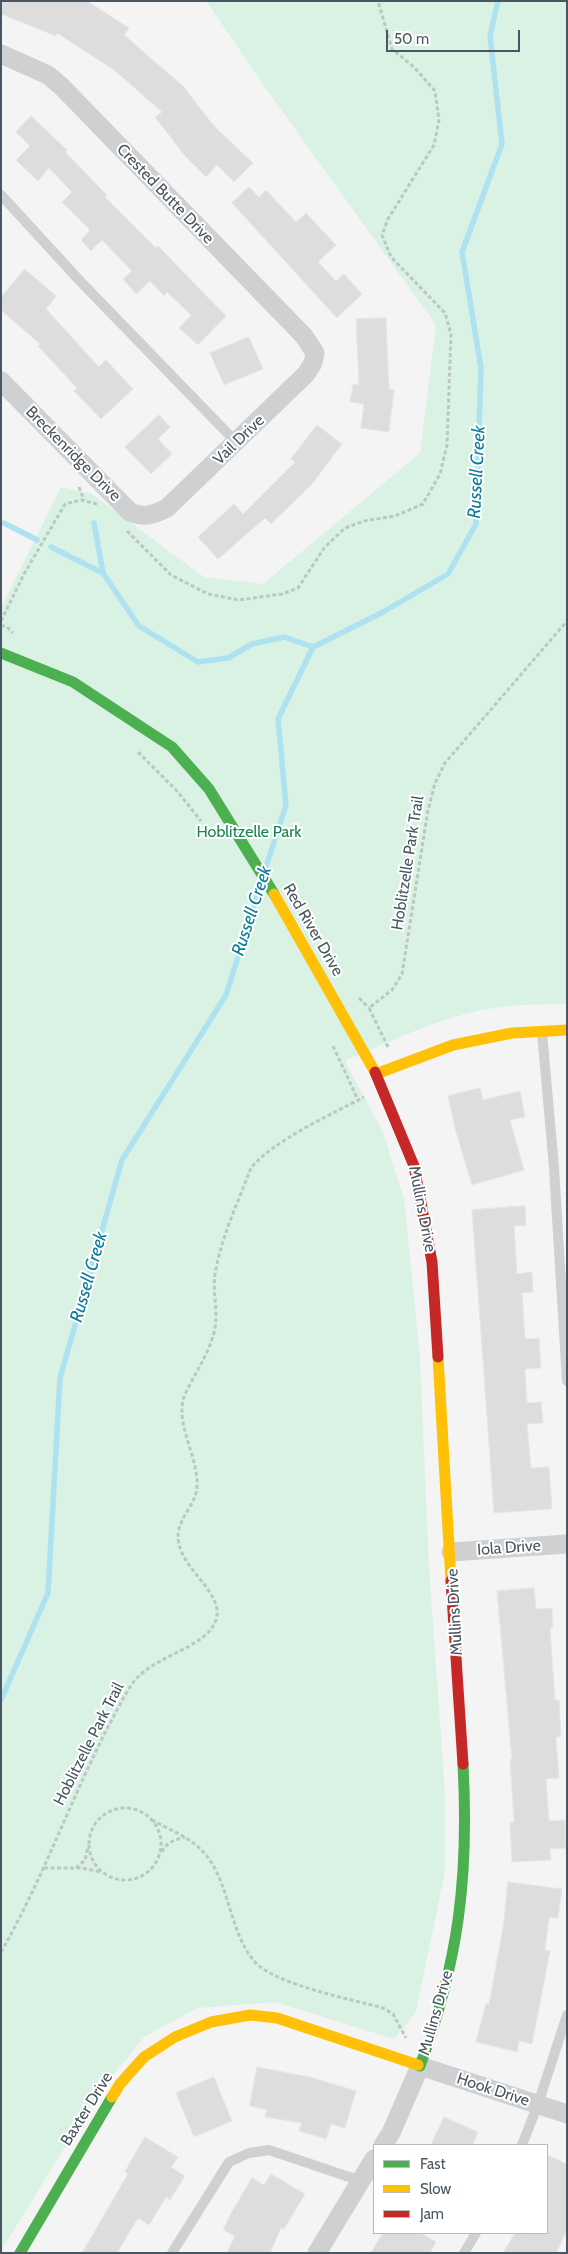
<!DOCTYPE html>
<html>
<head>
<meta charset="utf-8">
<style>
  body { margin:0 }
  #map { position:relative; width:568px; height:2254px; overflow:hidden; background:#f4f4f4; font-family:Cabin,sans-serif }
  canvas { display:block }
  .frame { position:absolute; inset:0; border:2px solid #4a5661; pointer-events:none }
  .legend { position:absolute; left:373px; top:2144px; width:175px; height:90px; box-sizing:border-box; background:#fff; border:1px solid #b7bbc0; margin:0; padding:6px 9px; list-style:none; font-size:15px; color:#4a5661 }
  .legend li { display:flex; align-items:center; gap:10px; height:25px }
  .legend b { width:25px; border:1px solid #b7bbc0 }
  .scale { position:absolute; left:386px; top:30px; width:134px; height:22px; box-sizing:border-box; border:2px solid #4a5661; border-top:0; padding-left:6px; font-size:15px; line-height:18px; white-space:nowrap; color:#4a5661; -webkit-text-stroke:4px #fff; paint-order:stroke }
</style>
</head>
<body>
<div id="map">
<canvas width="568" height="2254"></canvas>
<div class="frame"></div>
<ul class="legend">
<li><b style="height:6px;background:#4caf50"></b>Fast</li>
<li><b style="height:6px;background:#ffc107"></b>Slow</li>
<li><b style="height:6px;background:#c62828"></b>Jam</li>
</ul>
<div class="scale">50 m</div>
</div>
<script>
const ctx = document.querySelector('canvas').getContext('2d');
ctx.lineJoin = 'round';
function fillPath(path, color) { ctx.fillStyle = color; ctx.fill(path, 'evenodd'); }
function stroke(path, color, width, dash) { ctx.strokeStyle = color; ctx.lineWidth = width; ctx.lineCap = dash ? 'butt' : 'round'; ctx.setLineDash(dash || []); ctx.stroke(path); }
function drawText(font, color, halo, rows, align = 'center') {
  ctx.font = font + ' Cabin,sans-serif'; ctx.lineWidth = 4; ctx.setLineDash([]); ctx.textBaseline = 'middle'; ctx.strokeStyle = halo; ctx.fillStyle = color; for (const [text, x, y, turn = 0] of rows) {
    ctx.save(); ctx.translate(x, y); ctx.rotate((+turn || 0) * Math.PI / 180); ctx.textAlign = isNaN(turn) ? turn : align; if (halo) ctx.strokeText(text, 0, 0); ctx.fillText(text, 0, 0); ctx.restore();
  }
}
fillPath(new Path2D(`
  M206 1H567V1004C548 1005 528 1004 509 1006 454 1011 395 1039 345 1061L383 1132 404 1199 420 1359 429 1568 445 1792V1871L416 2012 394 2039 275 2002 197 2008 144 2037 97 2095 1 2251V608L61 487 92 494 204 577 263 584 420 453 436 325 269 93Z`), '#d9f2e3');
stroke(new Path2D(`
  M4 523 37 540
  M94 523 103 573 139 626 198 662 228 658 252 644 284 637 313 647
  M51 547 103 573
  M266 867 286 805 278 719 313 647 383 612 448 574 476 524 481 368 462 252 502 144 490 36 498 1
  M1 1700 48 1593 60 1378 122 1160 226 995 260 887`), '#aee2f0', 5.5);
const building = new Path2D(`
  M1 1H87L129 28 124 35 183 86 214 126 253 163 234 182 217 165 206 177 185 156 155 117 162 112 114 70 57 33 56 36 1 14Z
  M31 116 67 150 65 152 107 195 105 197 156 248 158 246 226 316 198 345 179 328 191 315 167 292 164 296 150 281 136 294 123 279 132 271 102 240 91 251 81 240 90 230 62 202 72 192 49 168 38 181 16 160 30 146 16 132Z
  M249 187 259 197 266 190 296 222 306 213 336 245 318 262 336 281 344 274 362 294 337 318 232 203Z
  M25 269 56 296 46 309 99 367 106 360 133 389 101 419 74 391 77 388 38 346 40 344 1 310V297Z
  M386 318 389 389 394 390 389 432 361 428 364 404 350 402 353 384 359 385 356 319Z
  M249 337 263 369 224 385 210 353Z
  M159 415 170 427 158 439 172 454 151 474 125 447Z
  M317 425 342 444 312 484 271 524 265 518 218 559 198 537 234 504 243 514 295 462 291 459Z
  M480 1088 483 1100 520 1091 525 1117 510 1120 524 1170 472 1185 456 1132 448 1096Z
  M525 1206 526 1225 514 1226 517 1274 532 1272 533 1292 522 1293 525 1339 539 1338 541 1368 525 1369 527 1403 541 1402 543 1423 527 1424 531 1468 549 1467 552 1509 494 1513 472 1210Z
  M534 1588 536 1609 552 1608 553 1628H550L555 1700H559L561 1736 556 1737 559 1778 546 1779 549 1821 565 1820 566 1848 550 1849 551 1860 512 1862 510 1823 514 1822 510 1759H512L497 1591Z
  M508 1882 562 1889 558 1918 549 1917 545 1950 550 1951 532 2044 519 2041 517 2052 476 2042 486 2003 489 2004 504 1922Z
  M257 2067 310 2077 356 2091 345 2128 331 2124 326 2139 299 2131 302 2123 265 2117 267 2110 250 2106Z
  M214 2077 232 2121 194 2137 176 2093Z
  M444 2117 478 2132 473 2145H431Z
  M145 2137 178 2157 171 2167 185 2176 170 2200 166 2197 149 2225 138 2218 117 2253H82L128 2174 125 2172Z
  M547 2155 567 2164V2230L556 2253H503L515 2233H547Z
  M271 2174 305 2194 284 2229 281 2228 270 2253H227L235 2236 223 2230 230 2215 252 2178 264 2185Z
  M383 2233H421L436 2242 430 2253H371Z`);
fillPath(building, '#ddddde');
stroke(building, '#e5e6e7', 1);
stroke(new Path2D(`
  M79 487 84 500
  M127 531 171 575 208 594 239 600 282 594 298 588 324 548 345 528 364 521 395 516 423 504 440 474 447 445 451 334 445 313 391 257 382 235 388 219 434 145 439 120 435 91 414 67 392 49 378 1
  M1 621 24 574 65 504 81 500 97 504
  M1 626H6L13 633
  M138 752 177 791 201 821
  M359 998 369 1008
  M333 1046 358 1100
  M388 1047 369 1008 392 990 402 974 428 810 435 783 445 763 567 621
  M89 1844a36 36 0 1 1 72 0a36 36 0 1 1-72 0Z
  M152 1820C170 1830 192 1838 206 1855 230 1884 230 1935 255 1962 276 1985 351 1999 383 2008L393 2014 406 2038
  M162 1852C166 1842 175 1840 185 1837
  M44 1868H82L101 1872
  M76 1868 85 1860 88 1846
  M1 1952C50 1867 80 1771 130 1687 149 1655 206 1650 216 1620 225 1592 179 1569 178 1537 178 1518 195 1506 197 1488 199 1459 177 1428 183 1400 184 1395 188 1389 190 1384 199 1368 208 1353 213 1336 220 1315 212 1295 215 1274 221 1238 238 1202 251 1168 271 1142 334 1113 364 1097`), '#bcc7c4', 3, [4, 2.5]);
stroke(new Path2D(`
  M1 195 80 281 237 443
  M542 1032 554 1168 567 1381
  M522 2145 538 2104 567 2015
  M172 2253 229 2162 249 2153 269 2150 361 2181
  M464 2253 476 2233`), '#ced0d2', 10);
stroke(new Path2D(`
  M1 54 48 75 62 87 304 336 315 353 313 363 306 374 167 508C153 515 145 518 130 512L1 381
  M451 1552 567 1544
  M383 2145 391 2133 420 2066 567 2114
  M317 2253 374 2159`), '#ced0d2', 19);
stroke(new Path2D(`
  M1 653 73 682 172 747 209 789 274 894
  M418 2065 420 2066C459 1961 469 1876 463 1764
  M20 2253 112 2097`), '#4caf50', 11);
stroke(new Path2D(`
  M274 894 375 1072
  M376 1074 453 1045 512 1033 567 1030
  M438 1357 451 1581
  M112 2097 120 2084 144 2057 175 2037 211 2022 250 2015 277 2018 418 2065`), '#ffc107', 11);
stroke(new Path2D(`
  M375 1072 414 1166 432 1262 438 1357
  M451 1581 463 1764`), '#c62828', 11);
drawText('16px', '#4a5661', '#fff', [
  ["Crested Butte Drive",165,194,46],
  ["Vail Drive",239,440,-44],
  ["Breckenridge Drive",73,454,45],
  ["Hoblitzelle Park Trail",408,863,-81],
  ["Red River Drive",313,930,60],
  ["Mullins Drive",422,1209,79],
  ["Iola Drive",509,1548,-4],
  ["Mullins Drive",455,1612,-93],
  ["Hoblitzelle Park Trail",89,1744,-63],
  ["Mullins Drive",436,2013,-74],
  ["Hook Drive",493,2090,18],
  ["Baxter Drive",87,2109,-58]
]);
drawText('16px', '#17864f', '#fff', [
  ["Hoblitzelle Park",249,832]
]);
drawText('italic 18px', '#0c7c9b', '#fff', [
  ["Russell Creek",477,472,-87],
  ["Russell Creek",252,911,-72],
  ["Russell Creek",89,1277,-74]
]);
</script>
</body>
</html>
